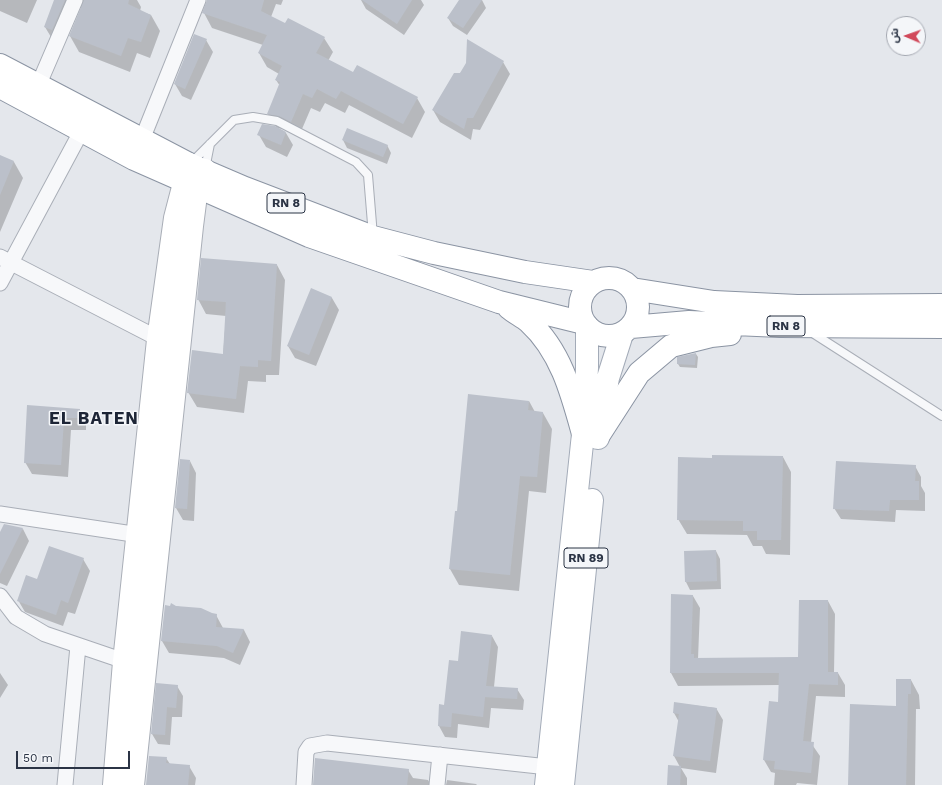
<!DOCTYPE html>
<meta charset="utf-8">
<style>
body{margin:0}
#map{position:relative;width:942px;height:785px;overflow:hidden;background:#e4e7ec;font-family:"Work Sans","Noto Sans Arabic",sans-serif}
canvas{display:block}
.north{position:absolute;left:886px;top:16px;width:40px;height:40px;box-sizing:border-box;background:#f4f6f9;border:1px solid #a4a8b1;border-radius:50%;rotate:272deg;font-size:11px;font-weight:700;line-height:16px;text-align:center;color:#2b3445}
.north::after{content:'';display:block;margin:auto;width:14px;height:18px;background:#d1495b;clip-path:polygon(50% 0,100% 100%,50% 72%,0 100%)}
.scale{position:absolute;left:16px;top:751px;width:114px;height:18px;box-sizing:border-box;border:2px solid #2b3445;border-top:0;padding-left:5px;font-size:12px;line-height:14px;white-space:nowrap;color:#2b3445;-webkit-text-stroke:3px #f4f6f9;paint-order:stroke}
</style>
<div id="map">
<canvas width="942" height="785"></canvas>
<div class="north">ش</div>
<div class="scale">50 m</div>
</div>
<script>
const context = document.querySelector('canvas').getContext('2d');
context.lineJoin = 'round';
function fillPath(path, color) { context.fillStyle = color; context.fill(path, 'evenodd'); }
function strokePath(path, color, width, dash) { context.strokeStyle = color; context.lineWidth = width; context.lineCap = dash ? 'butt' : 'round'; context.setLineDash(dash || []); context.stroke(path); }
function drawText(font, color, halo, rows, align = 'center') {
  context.font = font + ' "Work Sans",sans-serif'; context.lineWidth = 3; context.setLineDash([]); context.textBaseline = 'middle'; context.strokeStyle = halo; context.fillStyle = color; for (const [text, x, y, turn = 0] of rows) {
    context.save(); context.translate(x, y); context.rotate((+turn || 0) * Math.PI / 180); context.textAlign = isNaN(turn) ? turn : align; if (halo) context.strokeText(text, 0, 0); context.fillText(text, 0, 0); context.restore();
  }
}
fillPath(new Path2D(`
 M 0,0 L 37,0 L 27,23 L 0,11 Z
 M 55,0 L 137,0 L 141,7 L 140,11 L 151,15 L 160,31 L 150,58 L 137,53 L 130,72 L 79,52 L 70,36 L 82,8 L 79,8 L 54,42 L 45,27 Z
 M 208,0 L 283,0 L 281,5 L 276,4 L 271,17 L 286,25 L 324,38 L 333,52 L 328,61 L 353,74 L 417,98 L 425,112 L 412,138 L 349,105 L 345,113 L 325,103 L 320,112 L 311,108 L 299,136 L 288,130 L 278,128 L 286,133 L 293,145 L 287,157 L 266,147 L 259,135 L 276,127 L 268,114 L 280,86 L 276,80 L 279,74 L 267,67 L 259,53 L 263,45 L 212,28 L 204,13 Z
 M 361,0 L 421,0 L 424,5 L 404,35 L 366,9 Z
 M 460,0 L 482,0 L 486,8 L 467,35 L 453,26 L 448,18 Z
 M 206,40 L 213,52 L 191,100 L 182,96 L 175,84 Z
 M 468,41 L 503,62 L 510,74 L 480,130 L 473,129 L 471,140 L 440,122 L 433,110 L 467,64 Z
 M 343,140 L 387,145 L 391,153 L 387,164 L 347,148 Z
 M 0,156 L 14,162 L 23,178 L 0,232 Z
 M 277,265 L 285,280 L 279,375 L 266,375 L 266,382 L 248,381 L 244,413 L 197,407 L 188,392 L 223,355 L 226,316 L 206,314 L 198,299 Z
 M 311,290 L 332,298 L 339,310 L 316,366 L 295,358 L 288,346 Z
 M 696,354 L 698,357 L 697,368 L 680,367 L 678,364 Z
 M 529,401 L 535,412 L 543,413 L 552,429 L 546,493 L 529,491 L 519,591 L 459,585 L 450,569 L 456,512 L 458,512 Z
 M 28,406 L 80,410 L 86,422 L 86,430 L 71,430 L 68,477 L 32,474 L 25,462 Z
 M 783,457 L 791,472 L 790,555 L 766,554 L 762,546 L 753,546 L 747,535 L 687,534 L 678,519 L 713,459 Z
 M 190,461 L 196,473 L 194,521 L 183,520 L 176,508 Z
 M 915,466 L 921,477 L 921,486 L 925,493 L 925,511 L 896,510 L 895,522 L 841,519 L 834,508 Z
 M 23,529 L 29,541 L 7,586 L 0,583 L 0,534 Z
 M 716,551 L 720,559 L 721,589 L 690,590 L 686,582 Z
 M 83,559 L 90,571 L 75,614 L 68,612 L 63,626 L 25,612 L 18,600 L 37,580 Z
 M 672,595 L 693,596 L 700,608 L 698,659 L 799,658 L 828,601 L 835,614 L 834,673 L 838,673 L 845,685 L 845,697 L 816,696 L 811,743 L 820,756 L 817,785 L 797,783 L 796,785 L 774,785 L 775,773 L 771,772 L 764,760 L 779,703 L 779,685 L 678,686 L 671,673 Z
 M 176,606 L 216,615 L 223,628 L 244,630 L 250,642 L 240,665 L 224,658 L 169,653 L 162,641 Z
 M 492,636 L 498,647 L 494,687 L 517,689 L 524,700 L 523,710 L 491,708 L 489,728 L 458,724 L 457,738 L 445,737 L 439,726 L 440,706 L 445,706 L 458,662 Z
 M 0,673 L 8,685 L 0,698 Z
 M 911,680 L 919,695 L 920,709 L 916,709 L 915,785 L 849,785 L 897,707 Z
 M 177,686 L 183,696 L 182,717 L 172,717 L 170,745 L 158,744 L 152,734 Z
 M 675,703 L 716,708 L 723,720 L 716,773 L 681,768 L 687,778 L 687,785 L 668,785 L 680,767 L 674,756 L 679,722 L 674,713 Z
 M 166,758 L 170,764 L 189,766 L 196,778 L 195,785 L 147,785 Z
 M 408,770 L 413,778 L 428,780 L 431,785 L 314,785 Z
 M 447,780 L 476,784 L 477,785 L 446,785 Z`), '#0003');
fillPath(new Path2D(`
 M 54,0 L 65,0 L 52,30 L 44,27 Z
 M 84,0 L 129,0 L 128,4 L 151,15 L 141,42 L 128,38 L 121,56 L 69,36 Z
 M 207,0 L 264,0 L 261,11 L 285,23 L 288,18 L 325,37 L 316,53 L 353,72 L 357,65 L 418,97 L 403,124 L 341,91 L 336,99 L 317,89 L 312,98 L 303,94 L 291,122 L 279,116 L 267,114 L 280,82 L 275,80 L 282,66 L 258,53 L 267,35 L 202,13 Z
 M 362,0 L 412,0 L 397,24 Z
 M 459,0 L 482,0 L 463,28 L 447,18 Z
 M 194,34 L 207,39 L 185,89 L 174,84 Z
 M 467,39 L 504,61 L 473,118 L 467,118 L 464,129 L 432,110 L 454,73 L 460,73 L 466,63 Z
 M 262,124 L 275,126 L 286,132 L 281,145 L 257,135 Z
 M 347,128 L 388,145 L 383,157 L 342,140 Z
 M 0,155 L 14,161 L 0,195 Z
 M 201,258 L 277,264 L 271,361 L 258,360 L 258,367 L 240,366 L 236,399 L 187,393 L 192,350 L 223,354 L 226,302 L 197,300 Z
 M 311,288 L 332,297 L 309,355 L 287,346 Z
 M 696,353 L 695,365 L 677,364 L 677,357 Z
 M 468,394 L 529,401 L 528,410 L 543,412 L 537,477 L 520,476 L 510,575 L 449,569 L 455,511 L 457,511 Z
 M 27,405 L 80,409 L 80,418 L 64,418 L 61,465 L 24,463 Z
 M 712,455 L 783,456 L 781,540 L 757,540 L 757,531 L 743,531 L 743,521 L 677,520 L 678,457 L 712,458 Z
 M 180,459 L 190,460 L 187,509 L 175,508 Z
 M 836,461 L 916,465 L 915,481 L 919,481 L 919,500 L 890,500 L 889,511 L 833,509 Z
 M 4,524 L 23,528 L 0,574 L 0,532 Z
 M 49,546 L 84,558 L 68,603 L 61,600 L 56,615 L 17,601 L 26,575 L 37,579 Z
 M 716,550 L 717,581 L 685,582 L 684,551 Z
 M 671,594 L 693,595 L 691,654 L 694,654 L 694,658 L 798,657 L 799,600 L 828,600 L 828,672 L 838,672 L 838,685 L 809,684 L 803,741 L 814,742 L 811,773 L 774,769 L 775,761 L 763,760 L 769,701 L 778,702 L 779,673 L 670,673 Z
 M 171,603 L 176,606 L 201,608 L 212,613 L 217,614 L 216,627 L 244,629 L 233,653 L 217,646 L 161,641 L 165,605 L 170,606 Z
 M 461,631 L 492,635 L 486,686 L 518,688 L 517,699 L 485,697 L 483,717 L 452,713 L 451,727 L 438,726 L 439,704 L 444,705 L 449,660 L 458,661 Z
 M 896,679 L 911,679 L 911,694 L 908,694 L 906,785 L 848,785 L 850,704 L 896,706 Z
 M 156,683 L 178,685 L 176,708 L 167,707 L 165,735 L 151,734 Z
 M 674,702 L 717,708 L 710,761 L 673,756 L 679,714 L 673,713 Z
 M 149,756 L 167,757 L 166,763 L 190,765 L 188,785 L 146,785 Z
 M 315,758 L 409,769 L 407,785 L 313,785 Z
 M 668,765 L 681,766 L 680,785 L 667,785 Z`), '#bbc0ca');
const lane = new Path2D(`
 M 191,163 L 234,120 L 253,117 L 277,121 L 356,162 L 368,175 L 373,236
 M 205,169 L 210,144
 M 811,332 L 942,416`);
const street = new Path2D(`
 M 38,86 L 75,0
 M 139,147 L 198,0
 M 0,257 L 165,342
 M 0,283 L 82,130
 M 0,514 L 146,536
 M 0,596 L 16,617 L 45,634 L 133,664
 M 65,785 L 78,646
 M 304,785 L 306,752 L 310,746 L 327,743 L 548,767
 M 437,785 L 440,755`);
const secondary = new Path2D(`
 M 114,785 L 124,662 L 158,340 L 175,218 L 189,164
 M 133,785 L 192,226 L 197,187 L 205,170`);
const primary = new Path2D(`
 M 598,438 L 608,378 L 622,334
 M 546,785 L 583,434 L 587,368 L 587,326
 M 563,785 L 592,500`);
const highway = new Path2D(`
 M 0,65 L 189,164 L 245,188 L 373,237 L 434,253 L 525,272 L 593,282
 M 0,87 L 134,159 L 309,236 L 499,302 L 584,323
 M580 307a29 29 0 1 1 58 0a29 29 0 1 1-58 0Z
 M 632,289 L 714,302 L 797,306 L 942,305
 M 509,308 C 515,313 523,317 529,322 C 561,351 572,394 583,434
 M 631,327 L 689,322 L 780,326 L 942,327
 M 599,435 L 639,373 L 671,346 L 711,336 L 730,334`);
strokePath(lane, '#a9aeb7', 10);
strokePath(street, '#a9aeb7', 17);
strokePath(secondary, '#a9aeb7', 24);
strokePath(primary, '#a3abb8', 24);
strokePath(highway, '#8b94a3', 24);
strokePath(lane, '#f7f8fa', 8);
strokePath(street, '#f7f8fa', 15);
strokePath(secondary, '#fff', 22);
strokePath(primary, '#fff', 22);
strokePath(highway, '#fff', 22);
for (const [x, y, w] of [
 [286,203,38],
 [786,326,38],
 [586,558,44]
]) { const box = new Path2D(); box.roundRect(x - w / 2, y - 10, w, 20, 3); context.fillStyle = '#f4f6f9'; context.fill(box); strokePath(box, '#2b3445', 1); }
drawText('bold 12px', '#2b3445', null, [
 ["RN 8",286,203],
 ["RN 8",786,326],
 ["RN 89",586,558]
]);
context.letterSpacing = '1px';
drawText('bold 17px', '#1d2536', '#f4f6f9', [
 ["EL BATEN",94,419]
]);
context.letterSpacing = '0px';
</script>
